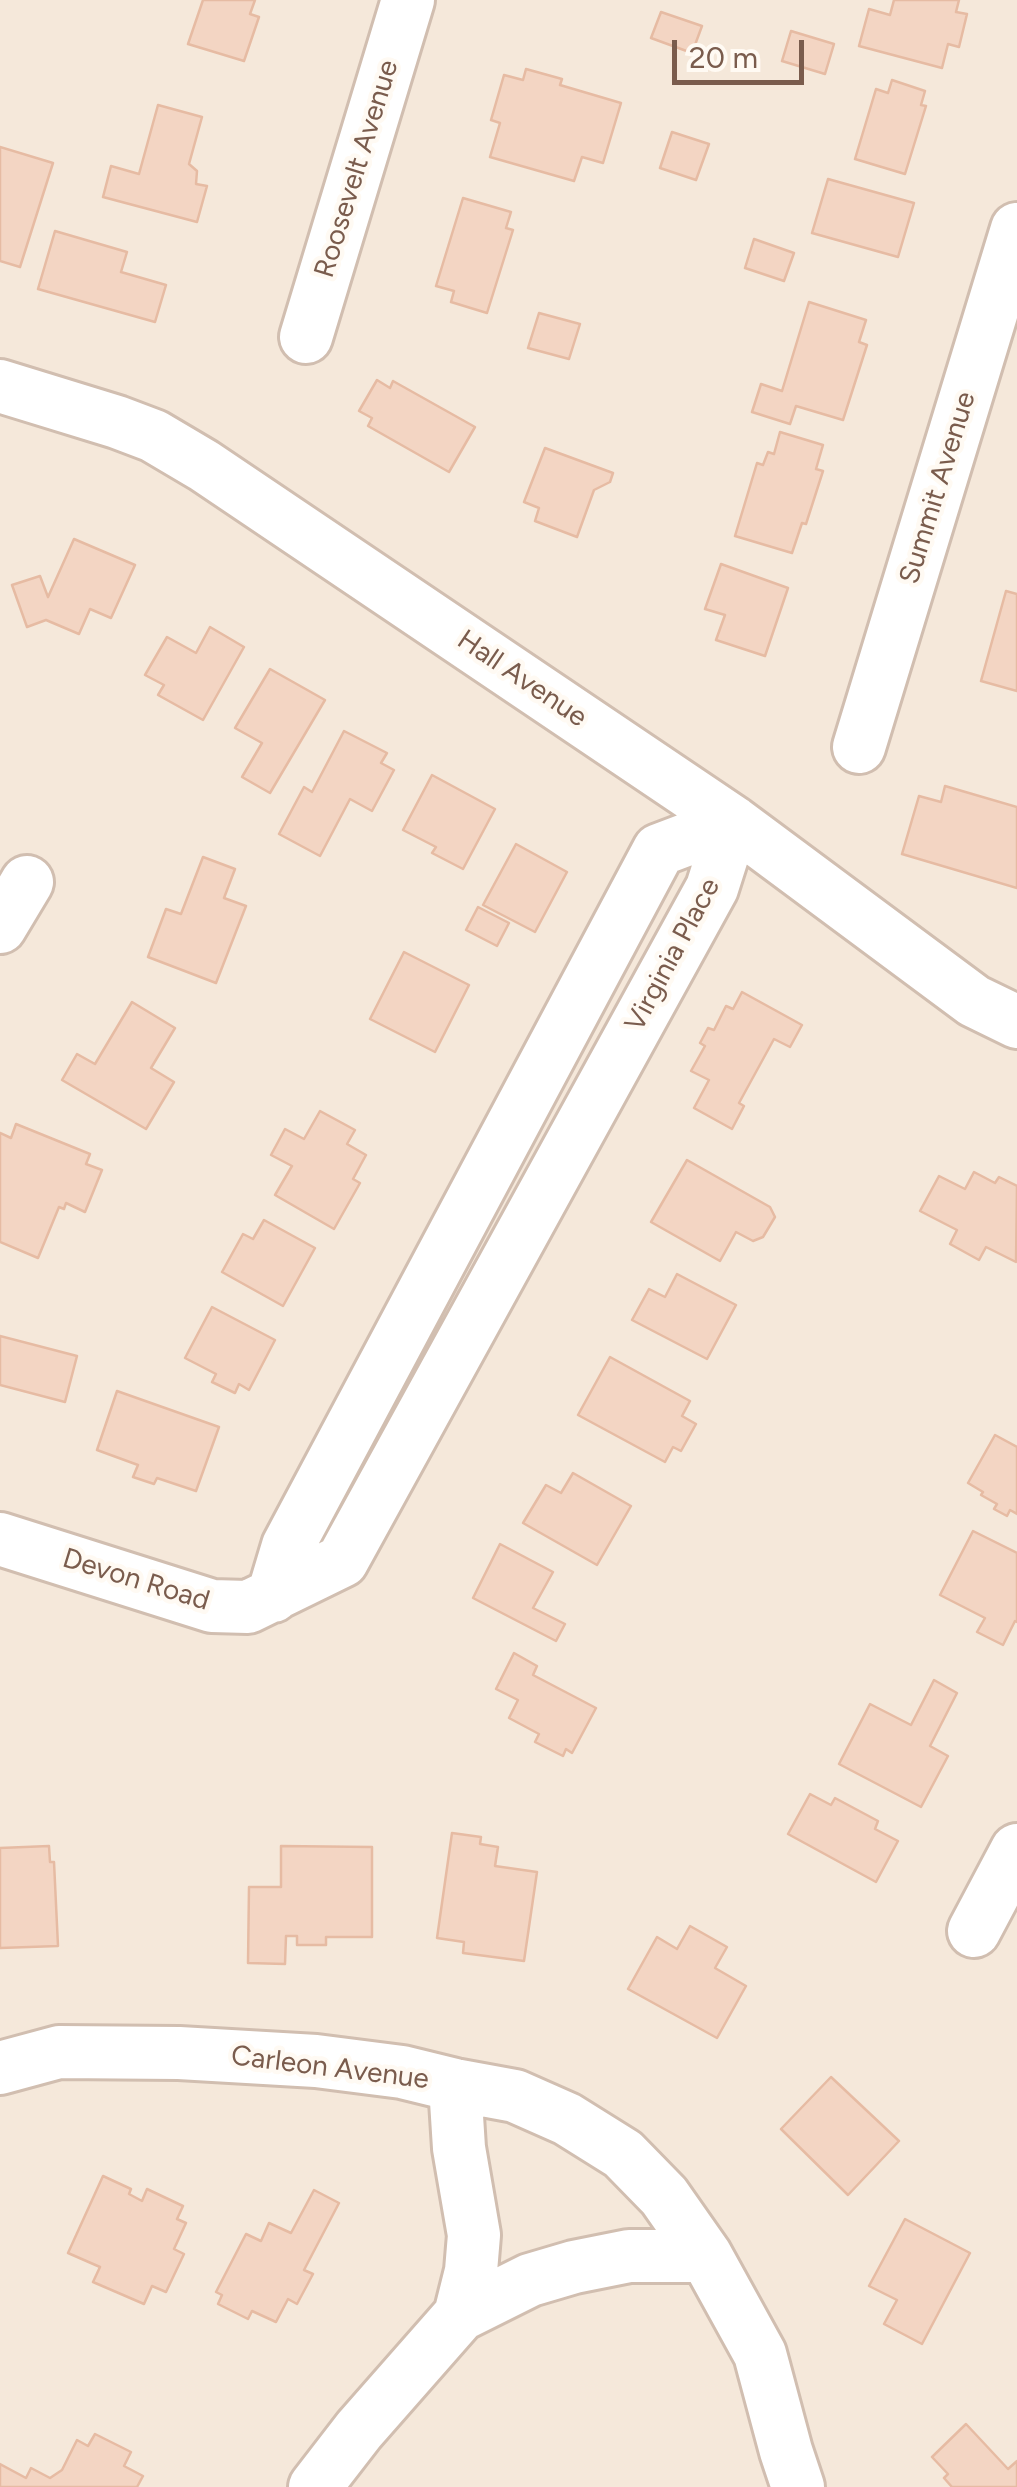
<!DOCTYPE html>
<style>
body{margin:0}
#map{position:relative;width:1017px;height:2487px;overflow:hidden;background:#fdf6ec;font-family:Figtree,sans-serif}
canvas{display:block}
.scale{position:absolute;left:672px;top:40px;width:132px;height:45px;box-sizing:border-box;border:5px solid #7a5c4d;border-top:0;padding-left:12px;font-size:30px;line-height:35px;white-space:nowrap;color:#7a5c4d;-webkit-text-stroke:8px #fffaf3;paint-order:stroke}
</style>
<div id="map">
<canvas width="1017" height="2487"></canvas>
<div class="scale">20 m</div>
</div>
<script>
const context = document.querySelector('canvas').getContext('2d');
context.lineJoin = 'round';
function fillPath(path, color) { context.fillStyle = color; context.fill(path, 'evenodd'); }
function strokePath(path, color, width, dash) { context.strokeStyle = color; context.lineWidth = width; context.lineCap = dash ? 'butt' : 'round'; context.setLineDash(dash || []); context.stroke(path); }
function drawText(font, color, halo, rows, align = 'center') {
  context.font = font + ' Figtree,sans-serif'; context.lineWidth = 9; context.setLineDash([]); context.textBaseline = 'middle'; context.strokeStyle = halo; context.fillStyle = color; for (const [text, x, y, turn = 0] of rows) {
    context.save(); context.translate(x, y); context.rotate((+turn || 0) * Math.PI / 180); context.textAlign = isNaN(turn) ? turn : align; if (halo) context.strokeText(text, 0, 0); context.fillText(text, 0, 0); context.restore();
  }
}
fillPath(new Path2D(`
 M 0,0 L 1017,0 L 1017,2487 L 0,2487 Z`), '#f5e8da');
const building = new Path2D(`
 M 203,0 L 255,0 L 250,14 L 259,17 L 244,61 L 188,44 Z
 M 894,0 L 959,0 L 956,12 L 967,14 L 959,47 L 948,44 L 942,68 L 859,46 L 869,9 L 890,15 Z
 M 661,12 L 702,26 L 692,53 L 651,38 Z
 M 791,31 L 834,44 L 825,74 L 782,61 Z
 M 526,69 L 562,79 L 560,85 L 621,103 L 603,163 L 582,157 L 574,181 L 490,157 L 500,123 L 491,120 L 504,75 L 523,80 Z
 M 892,80 L 925,91 L 921,105 L 926,106 L 905,174 L 855,159 L 876,89 L 888,93 Z
 M 158,105 L 202,117 L 189,164 L 197,171 L 196,184 L 207,186 L 197,222 L 103,197 L 111,166 L 139,174 Z
 M 672,132 L 709,144 L 696,180 L 660,168 Z
 M 0,147 L 53,163 L 20,267 L 0,261 Z
 M 828,179 L 914,203 L 898,257 L 812,233 Z
 M 463,198 L 511,212 L 506,228 L 513,230 L 487,313 L 451,302 L 454,291 L 436,286 Z
 M 55,231 L 127,252 L 121,272 L 166,285 L 155,322 L 38,289 Z
 M 754,239 L 794,253 L 784,281 L 745,268 Z
 M 809,302 L 866,320 L 859,342 L 867,345 L 843,420 L 796,406 L 790,424 L 752,412 L 761,384 L 782,391 Z
 M 539,313 L 580,324 L 569,359 L 528,348 Z
 M 377,380 L 390,388 L 393,381 L 475,427 L 449,472 L 368,426 L 372,418 L 359,411 Z
 M 780,432 L 823,445 L 816,469 L 823,471 L 806,524 L 802,523 L 792,553 L 735,536 L 757,463 L 763,465 L 768,452 L 774,454 Z
 M 545,448 L 613,473 L 610,482 L 594,490 L 577,537 L 535,521 L 539,508 L 524,502 Z
 M 74,539 L 135,565 L 111,618 L 90,609 L 79,634 L 46,620 L 27,627 L 12,585 L 40,576 L 48,597 Z
 M 721,564 L 788,588 L 765,656 L 716,640 L 725,615 L 705,609 Z
 M 1006,591 L 1017,594 L 1017,691 L 981,681 Z
 M 210,627 L 244,647 L 203,720 L 158,695 L 164,685 L 145,675 L 167,637 L 196,653 Z
 M 270,669 L 325,700 L 270,793 L 242,777 L 262,743 L 235,728 Z
 M 344,731 L 387,753 L 381,763 L 394,770 L 372,811 L 350,799 L 320,856 L 279,834 L 304,787 L 312,792 Z
 M 432,775 L 495,809 L 463,869 L 432,853 L 436,847 L 403,830 Z
 M 945,786 L 1017,807 L 1017,888 L 902,854 L 919,796 L 941,802 Z
 M 516,844 L 567,872 L 535,932 L 483,905 Z
 M 203,857 L 235,869 L 224,898 L 246,906 L 216,983 L 148,957 L 166,909 L 181,914 Z
 M 478,907 L 509,923 L 497,946 L 466,930 Z
 M 404,952 L 469,985 L 435,1052 L 370,1019 Z
 M 742,992 L 802,1025 L 790,1047 L 774,1039 L 739,1103 L 744,1106 L 732,1129 L 694,1108 L 709,1080 L 691,1071 L 705,1046 L 700,1043 L 708,1028 L 714,1030 L 726,1006 L 733,1009 Z
 M 132,1002 L 175,1028 L 151,1068 L 174,1082 L 146,1129 L 62,1080 L 77,1054 L 95,1064 Z
 M 320,1111 L 355,1130 L 347,1144 L 366,1155 L 353,1179 L 360,1183 L 334,1229 L 275,1195 L 292,1166 L 271,1155 L 285,1129 L 304,1139 Z
 M 16,1124 L 90,1154 L 86,1164 L 102,1170 L 85,1212 L 66,1203 L 64,1209 L 59,1207 L 38,1258 L 0,1242 L 0,1133 L 11,1138 Z
 M 687,1160 L 770,1207 L 775,1217 L 763,1237 L 753,1241 L 736,1232 L 720,1261 L 651,1222 Z
 M 974,1172 L 995,1183 L 999,1177 L 1017,1186 L 1016,1262 L 986,1247 L 979,1260 L 950,1244 L 957,1230 L 920,1211 L 939,1176 L 965,1189 Z
 M 264,1220 L 315,1248 L 283,1306 L 222,1272 L 243,1234 L 253,1239 Z
 M 677,1274 L 736,1305 L 707,1359 L 632,1320 L 649,1289 L 665,1297 Z
 M 212,1307 L 275,1340 L 249,1390 L 239,1384 L 235,1393 L 212,1382 L 216,1374 L 185,1358 Z
 M 0,1336 L 77,1356 L 65,1402 L 0,1385 Z
 M 610,1357 L 690,1401 L 682,1416 L 696,1424 L 681,1451 L 673,1447 L 665,1462 L 578,1415 Z
 M 117,1391 L 219,1427 L 196,1491 L 157,1478 L 154,1484 L 133,1477 L 138,1465 L 97,1450 Z
 M 995,1435 L 1017,1447 L 1017,1514 L 1010,1510 L 1007,1516 L 994,1509 L 997,1504 L 981,1495 L 983,1492 L 968,1483 Z
 M 573,1473 L 631,1506 L 597,1565 L 523,1523 L 546,1485 L 561,1493 Z
 M 973,1531 L 1017,1553 L 1017,1622 L 1015,1621 L 1003,1645 L 977,1632 L 985,1618 L 940,1595 Z
 M 500,1544 L 553,1572 L 533,1608 L 565,1624 L 556,1641 L 473,1598 Z
 M 514,1653 L 537,1666 L 533,1675 L 596,1708 L 572,1753 L 566,1749 L 563,1756 L 535,1742 L 539,1734 L 509,1718 L 518,1700 L 496,1689 Z
 M 934,1680 L 957,1693 L 930,1746 L 948,1756 L 921,1807 L 839,1764 L 870,1704 L 911,1725 Z
 M 810,1794 L 831,1805 L 835,1798 L 878,1821 L 875,1829 L 898,1841 L 876,1882 L 788,1834 Z
 M 452,1833 L 481,1837 L 480,1844 L 498,1847 L 495,1866 L 537,1872 L 524,1961 L 463,1953 L 464,1942 L 437,1938 Z
 M 49,1846 L 50,1862 L 54,1862 L 58,1946 L 0,1948 L 0,1848 Z
 M 281,1846 L 372,1847 L 372,1937 L 326,1937 L 326,1945 L 297,1945 L 297,1936 L 286,1936 L 285,1964 L 248,1963 L 249,1887 L 281,1887 Z
 M 690,1926 L 727,1947 L 715,1968 L 746,1986 L 717,2038 L 628,1989 L 657,1937 L 677,1949 Z
 M 831,2077 L 899,2141 L 848,2195 L 781,2129 Z
 M 103,2176 L 131,2189 L 129,2194 L 142,2201 L 147,2189 L 183,2206 L 177,2219 L 186,2223 L 174,2249 L 184,2254 L 166,2292 L 152,2286 L 144,2304 L 93,2282 L 100,2267 L 68,2253 Z
 M 314,2190 L 339,2203 L 304,2270 L 313,2274 L 297,2304 L 288,2299 L 276,2322 L 252,2311 L 248,2319 L 218,2304 L 222,2295 L 216,2292 L 246,2234 L 261,2241 L 269,2223 L 291,2233 Z
 M 905,2219 L 970,2253 L 922,2344 L 884,2324 L 897,2300 L 869,2286 Z
 M 966,2424 L 1008,2469 L 1017,2461 L 1017,2487 L 952,2487 L 944,2478 L 948,2474 L 932,2457 Z
 M 95,2434 L 131,2452 L 124,2466 L 143,2476 L 137,2487 L 0,2487 L 0,2464 L 26,2478 L 31,2468 L 50,2478 L 62,2470 L 77,2440 L 88,2446 Z`);
fillPath(building, '#f3d5c3');
strokePath(building, '#e6bba3', 2.5);
const street = new Path2D(`
 M 306,337 L 408,0
 M 0,386 L 117,422 L 154,436 L 203,465 L 733,822 L 974,1001 L 1017,1022
 M 859,747 L 1017,229
 M 0,927 L 27,882
 M 0,1539 L 212,1606 L 248,1607 L 342,1561 L 712,888 L 733,822
 M 273,1596 L 288,1546 L 659,850 L 733,822
 M 974,1931 L 1017,1850
 M 0,2068 L 59,2052 L 179,2053 L 316,2061 L 402,2072 L 455,2085 L 515,2096 L 567,2119 L 623,2154 L 664,2196 L 706,2256 L 760,2354 L 786,2451 L 798,2487
 M 455,2085 L 459,2148 L 474,2235 L 471,2271 L 460,2315
 M 315,2487 L 359,2430 L 460,2315 L 530,2280 L 574,2267 L 629,2256 L 706,2256`);
strokePath(street, '#d1beb0', 58);
strokePath(street, '#fff', 52);
drawText('28px', '#7a5c4d', '#fffaf3', [
 ["Roosevelt Avenue",357,169,-73],
 ["Summit Avenue",938,488,-73],
 ["Hall Avenue",522,679,34],
 ["Virginia Place",673,955,-62],
 ["Devon Road",136,1580,17],
 ["Carleon Avenue",330,2068,7]
]);
</script>
